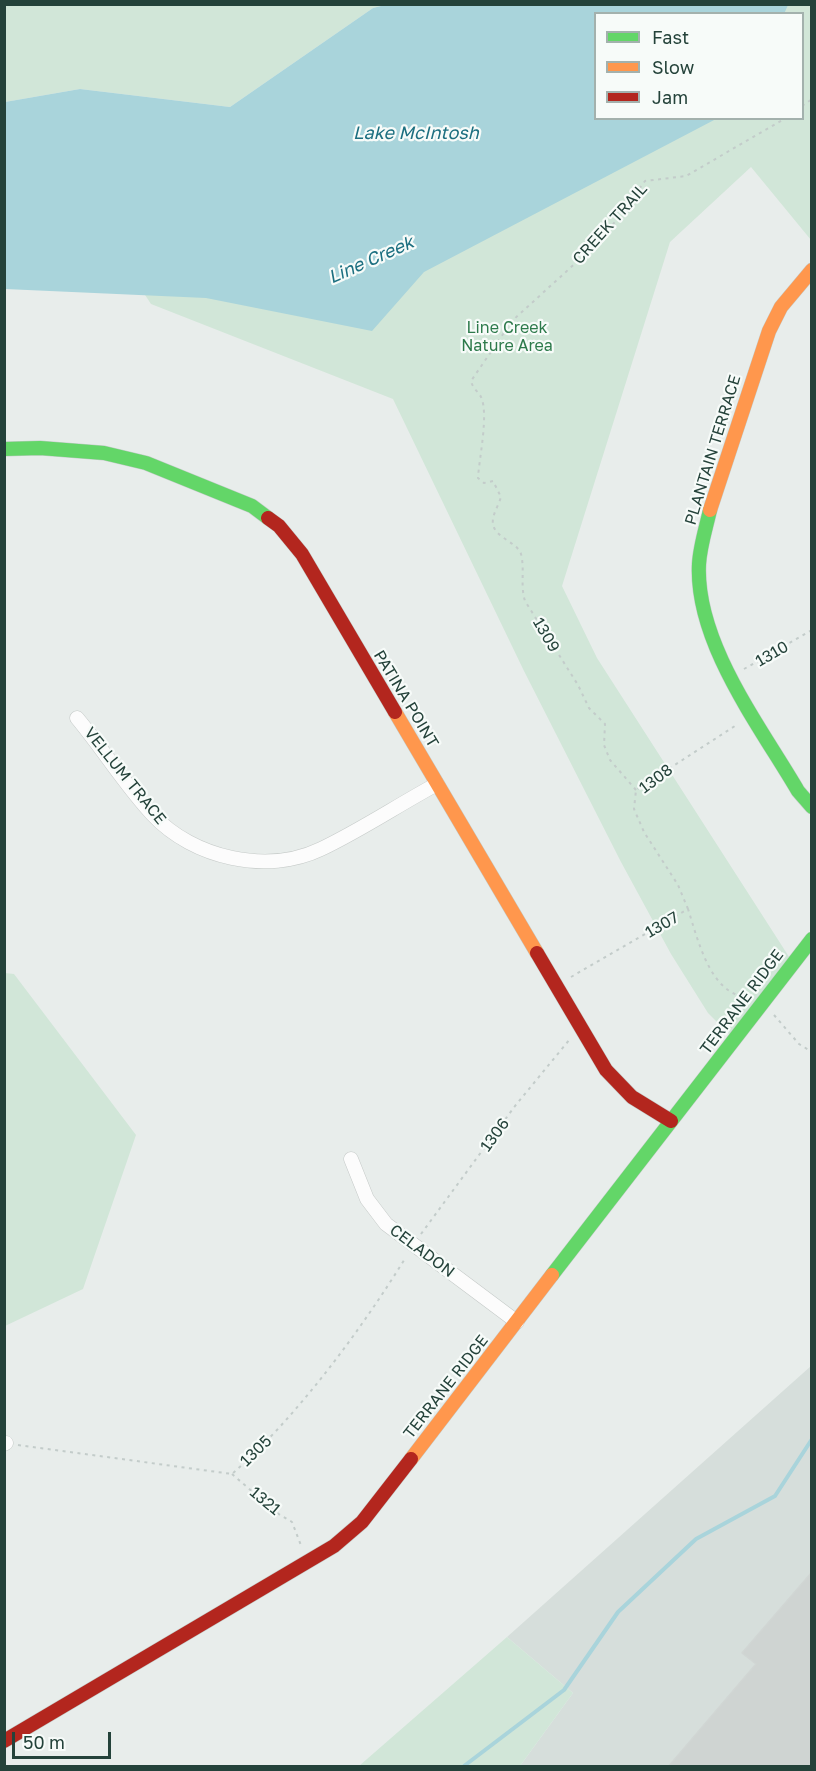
<!DOCTYPE html>
<style>
body{margin:0}
#map{position:relative;width:816px;height:1771px;overflow:hidden;background:#e8edeb;font-family:"Golos Text",sans-serif}
canvas{display:block}
.frame{position:absolute;inset:0;border:6px solid #24423a;pointer-events:none}
.legend{position:absolute;left:594px;top:12px;width:210px;height:108px;box-sizing:border-box;background:#f7fbf9;border:2px solid #a3b1ad;margin:0;padding:8px 10px;list-style:none;font-size:18px;color:#24423a}
.legend li{display:flex;align-items:center;gap:12px;height:30px}
.legend b{width:30px;border:2px solid #a3b1ad}
.scale{position:absolute;left:12px;top:1732px;width:99px;height:27px;box-sizing:border-box;border:3px solid #24423a;border-top:0;padding-left:8px;font-size:18px;line-height:21px;white-space:nowrap;color:#24423a;-webkit-text-stroke:4px #f7fbf9;paint-order:stroke}
</style>
<div id="map">
<canvas width="816" height="1771"></canvas>
<div class="frame"></div>
<ul class="legend">
<li><b style="height:8px;background:#63d668"></b>Fast</li>
<li><b style="height:8px;background:#ff974d"></b>Slow</li>
<li><b style="height:8px;background:#b3261e"></b>Jam</li>
</ul>
<div class="scale">50 m</div>
</div>
<script>
const context = document.querySelector('canvas').getContext('2d');
context.lineJoin = 'round';
function fillPath(path, color) { context.fillStyle = color; context.fill(path, 'evenodd'); }
function strokePath(path, color, width, dash) { context.strokeStyle = color; context.lineWidth = width; context.lineCap = dash ? 'butt' : 'round'; context.setLineDash(dash || []); context.stroke(path); }
function drawText(font, color, halo, rows, align = 'center') {
  context.font = font + ' "Golos Text",sans-serif'; context.lineWidth = 4.5; context.setLineDash([]); context.textBaseline = 'middle'; context.strokeStyle = halo; context.fillStyle = color; for (const [text, x, y, turn = 0] of rows) {
    context.save(); context.translate(x, y); context.rotate((+turn || 0) * Math.PI / 180); context.textAlign = isNaN(turn) ? turn : align; if (halo) context.strokeText(text, 0, 0); context.fillText(text, 0, 0); context.restore();
  }
}
fillPath(new Path2D(`
 M 811,1366 L 811,1766 L 520,1766 L 573,1693 L 507,1637 Z`), '#d6dedb');
fillPath(new Path2D(`
 M 5,5 L 385,5 L 373,8 L 230,107 L 80,89 L 5,102 Z
 M 739,5 L 811,5 L 811,240 L 751,167 L 670,242 L 562,586 L 597,658 L 793,963 L 734,1039 L 708,1013 L 671,954 L 621,862 L 524,671 L 393,399 L 151,304 L 39,135 L 627,119 L 802,118 L 802,14 L 737,13 Z
 M 5,973 L 14,974 L 136,1135 L 83,1289 L 5,1326 Z
 M 507,1637 L 573,1693 L 520,1766 L 359,1766 Z`), '#d1e6d8');
fillPath(new Path2D(`
 M 385,5 L 788,5 L 784,14 L 596,14 L 596,118 L 716,119 L 424,272 L 372,331 L 206,298 L 5,289 L 5,102 L 80,89 L 230,107 L 373,8 Z`), '#a9d4db');
strokePath(new Path2D(`
 M 464,1766 L 564,1690 L 618,1612 L 696,1539 L 775,1496 L 812,1439`), '#a9d4db', 4);
const building = new Path2D(`
 M 812,1572 L 812,1767 L 668,1767 L 756,1664 L 742,1653 Z`);
fillPath(building, '#cfd4d2');
strokePath(building, '#d1d6d4', 1.5);
const street = new Path2D(`
 M 77,718 C 103,749 125,785 153,815 C 193,858 267,875 321,849 C 361,830 398,805 437,784
 M 351,1159 L 367,1199 L 386,1224 L 517,1322
 M 4,1444 L 6,1443`);
const fast = new Path2D(`
 M 4,449 L 40,448 L 104,453 L 146,463 L 252,506 L 268,518
 M 710,510 C 706,528 700,546 699,564 C 695,642 760,726 798,791 L 812,807
 M 552,1275 L 812,939`);
const slow = new Path2D(`
 M 710,510 L 769,331 L 781,307 L 812,270
 M 395,712 L 537,953
 M 411,1459 L 552,1275`);
const jam = new Path2D(`
 M 268,518 L 279,526 L 302,554 L 395,712
 M 537,953 L 606,1070 L 632,1097 L 671,1121
 M 4,1741 L 334,1546 L 362,1522 L 411,1459`);
strokePath(street, '#c5cac8', 15);
strokePath(fast, '#c3cbc8', 15);
strokePath(slow, '#c3cbc8', 15);
strokePath(jam, '#c3cbc8', 15);
strokePath(new Path2D(`
 M 802,106 L 812,99
 M 744,669 L 812,630
 M 636,790 L 610,760 L 604,745 L 605,724 L 589,708 L 578,685 L 525,601 C 520,585 525,570 521,554 C 517,541 490,537 493,519 C 494,512 499,504 501,497 L 493,481 L 484,483 L 478,478 C 479,459 489,414 481,397 C 478,391 473,389 471,381 L 512,321 L 603,238 L 645,181 L 686,176 L 786,118
 M 688,909 L 678,885 L 644,832 L 634,809 L 636,790 L 738,724
 M 571,977 L 688,909 C 698,940 710,994 747,997
 M 774,1015 L 799,1044 L 812,1052
 M 421,1234 L 515,1106 L 570,1039
 M 18,1445 L 232,1474 C 297,1417 361,1330 406,1257
 M 232,1474 L 277,1513 L 292,1522 L 302,1548`), '#c3ccca', 2, [3, 4.5]);
strokePath(street, '#fcfcfc', 14);
strokePath(fast, '#63d668', 14);
strokePath(slow, '#ff974d', 14);
strokePath(jam, '#b3261e', 14);
drawText('16px', '#24423a', '#f7fbf9', [
 ["CREEK TRAIL",610,224,-48],
 ["PLANTAIN TERRACE",713,450,-73],
 ["1309",546,635,60],
 ["1310",772,654,-30],
 ["PATINA POINT",406,699,59],
 ["VELLUM TRACE",125,776,51],
 ["1308",656,779,-37],
 ["1307",662,925,-30],
 ["TERRANE RIDGE",742,1002,-53],
 ["1306",495,1135,-54],
 ["CELADON",422,1251,37],
 ["TERRANE RIDGE",446,1387,-52],
 ["1305",256,1451,-44],
 ["1321",265,1501,40]
]);
drawText('16px', '#2d7a4b', '#f7fbf9', [
 ["Line Creek",507,328],
 ["Nature Area",507,346]
]);
drawText('italic 18px', '#1c6f80', '#f7fbf9', [
 ["Lake McIntosh",416,133],
 ["Line Creek",371,260,-24]
]);
</script>
